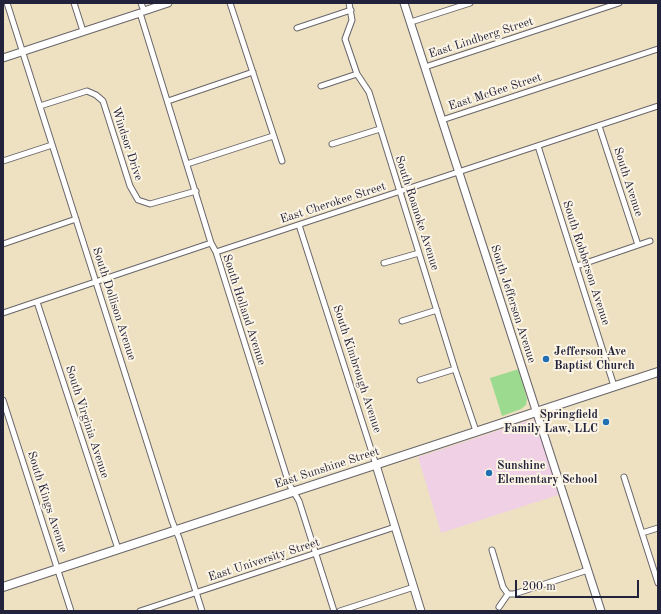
<!DOCTYPE html>
<style>
body{margin:0}
#map{position:relative;width:661px;height:614px;overflow:hidden;background:#ede1c1;font-family:"Old Standard TT",serif}
canvas{display:block}
.frame{position:absolute;inset:0;border:4px solid #22223b;pointer-events:none}
.scale{position:absolute;left:515px;top:580px;width:124px;height:18px;box-sizing:border-box;border:2px solid #22223b;border-top:0;padding-left:5px;font-size:12px;line-height:14px;white-space:nowrap;color:#22223b;-webkit-text-stroke:3px #fcf5e5;paint-order:stroke}
</style>
<div id="map">
<canvas width="661" height="614"></canvas>
<div class="frame"></div>
<div class="scale">200 m</div>
</div>
<script>
const context = document.querySelector('canvas').getContext('2d');
context.lineJoin = 'round';
function fillPath(path, color) { context.fillStyle = color; context.fill(path, 'evenodd'); }
function strokePath(path, color, width, dash) { context.strokeStyle = color; context.lineWidth = width; context.lineCap = dash ? 'butt' : 'round'; context.setLineDash(dash || []); context.stroke(path); }
function drawText(font, color, halo, rows, align = 'center') {
  context.font = font + ' "Old Standard TT",serif'; context.lineWidth = 4; context.setLineDash([]); context.textBaseline = 'middle'; context.strokeStyle = halo; context.fillStyle = color; for (const [text, x, y, turn = 0] of rows) {
    context.save(); context.translate(x, y); context.rotate((+turn || 0) * Math.PI / 180); context.textAlign = isNaN(turn) ? turn : align; if (halo) context.strokeText(text, 0, 0); context.fillText(text, 0, 0); context.restore();
  }
}
fillPath(new Path2D(`
 M 534,420 L 537,422 L 561,494 L 441,533 L 418,457 L 527,421 Z`), '#f0d0e4');
fillPath(new Path2D(`
 M 519,369 L 527,399 L 526,405 L 521,409 L 502,416 L 490,378 Z`), '#9cda90');
const street = new Path2D(`
 M 7,3 L 172,521 L 179,538 L 202,611
 M 74,3 L 83,31
 M 141,3 L 144,11 L 140,13 L 211,243 L 216,252 L 289,484 L 299,501 L 334,611
 M 230,3 L 282,161
 M 349,3 L 352,20 L 345,39 L 357,74 L 369,92 L 455,369 L 476,431
 M 411,22 L 470,3
 M 297,28 L 351,10
 M 425,67 L 619,3
 M 321,86 L 357,74
 M 168,101 L 253,72
 M 40,106 L 87,91 L 96,95 L 103,101 L 130,186 L 138,200 L 150,204 L 196,191
 M 442,120 L 658,49
 M 599,126 L 638,245
 M 332,144 L 380,129
 M 538,146 L 614,386
 M 3,161 L 52,145
 M 187,164 L 273,136
 M 299,225 L 376,465
 M 3,244 L 76,219
 M 216,252 L 658,106
 M 384,263 L 419,253
 M 577,266 L 650,241
 M 37,302 L 118,549
 M 3,313 L 211,243
 M 402,321 L 437,310
 M 420,380 L 455,369
 M 3,400 L 71,611
 M 624,477 L 658,583
 M 642,533 L 658,528
 M 492,550 L 503,587 L 508,594
 M 508,594 L 514,594 L 588,570
 M 499,607 L 508,594
 M 140,611 L 395,527
 M 340,611 L 414,587`);
const secondary = new Path2D(`
 M 404,3 L 601,611
 M 144,11 L 168,3
 M 3,58 L 140,13
 M 376,465 L 421,611`);
const primary = new Path2D(`
 M 3,587 L 658,372`);
strokePath(street, '#69656a', 7);
strokePath(secondary, '#69656a', 9);
strokePath(primary, '#69656a', 10);
strokePath(street, '#fff', 5);
strokePath(secondary, '#fff', 7);
strokePath(primary, '#fff', 8);
for (const [x, y, r, color] of [
 [546,359,4,"#1f6fb2"],
 [606,422,4,"#1f6fb2"],
 [489,473,4,"#1f6fb2"]
]) { const dot = new Path2D(); dot.arc(x, y, r, 0, 2 * Math.PI); context.fillStyle = color; context.fill(dot); strokePath(dot, '#fcf5e5', 1.5); }
drawText('12px', '#22223b', '#fcf5e5', [
 ["East Lindberg Street",481,38,-18],
 ["East McGee Street",495,92,-18],
 ["Windsor Drive",127,144,72],
 ["South Avenue",628,182,72],
 ["East Cherokee Street",333,203,-18],
 ["South Roanoke Avenue",417,213,72],
 ["South Robberson Avenue",586,263,72],
 ["South Dollison Avenue",114,304,72],
 ["South Jefferson Avenue",513,304,72],
 ["South Holland Avenue",244,310,72],
 ["South Kimbrough Avenue",357,369,72],
 ["South Virginia Avenue",87,422,72],
 ["East Sunshine Street",327,468,-18],
 ["South Kings Avenue",47,502,72],
 ["East University Street",264,560,-18]
]);
drawText('bold 12px', '#22223b', '#fcf5e5', [
 ["Jefferson Ave",554,352],
 ["Baptist Church",554,366],
 ["Springfield",598,415,"right"],
 ["Family Law, LLC",598,429,"right"],
 ["Sunshine",497,466],
 ["Elementary School",497,480]
], 'left');
</script>
